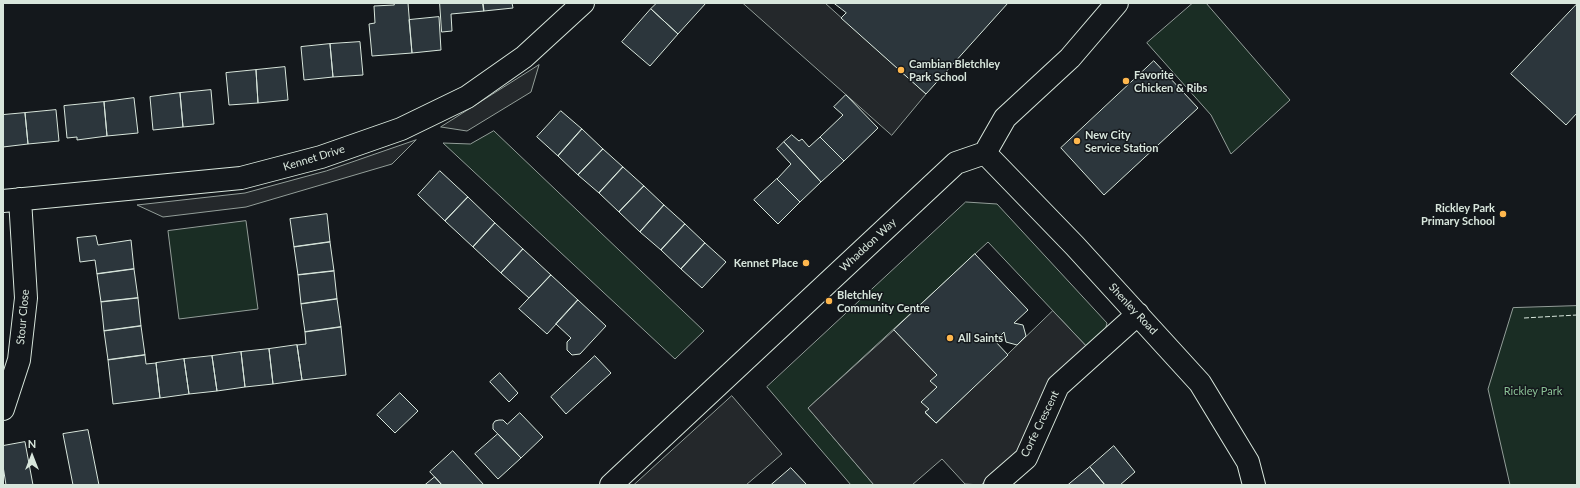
<!DOCTYPE html>
<style>
body{margin:0}
#map{position:relative;width:1580px;height:488px;overflow:hidden;background:#14181c;font-family:Lato,sans-serif}
canvas{display:block}
.frame{position:absolute;inset:0;border:4px solid #d8e6dc;pointer-events:none}
.north{position:absolute;left:12px;top:436px;width:40px;height:40px;-webkit-text-stroke:3px #14181c;paint-order:stroke;rotate:0deg;font-size:11px;font-weight:700;line-height:16px;text-align:center;color:#d8e6dc}
.north::after{content:'';display:block;margin:auto;width:14px;height:18px;background:#d8e6dc;clip-path:polygon(50% 0,100% 100%,50% 72%,0 100%)}
</style>
<div id="map">
<canvas width="1580" height="488"></canvas>
<div class="frame"></div>
<div class="north">N</div>
</div>
<script>
const context = document.querySelector('canvas').getContext('2d');
context.lineJoin = 'round';
function fillPath(path, color) { context.fillStyle = color; context.fill(path, 'evenodd'); }
function strokePath(path, color, width, dash) { context.strokeStyle = color; context.lineWidth = width; context.lineCap = dash ? 'butt' : 'round'; context.setLineDash(dash || []); context.stroke(path); }
function drawText(font, color, halo, rows, align = 'center') {
  context.font = font + ' Lato,sans-serif'; context.lineWidth = 3; context.setLineDash([]); context.textBaseline = 'middle'; context.strokeStyle = halo; context.fillStyle = color; for (const [text, x, y, turn = 0] of rows) {
    context.save(); context.translate(x, y); context.rotate((+turn || 0) * Math.PI / 180); context.textAlign = isNaN(turn) ? turn : align; if (halo) context.strokeText(text, 0, 0); context.fillText(text, 0, 0); context.restore();
  }
}
const green = new Path2D(`
 M 1193,3 L 1206,3 L 1290,100 L 1231,154 L 1211,115 L 1147,43 Z
 M 494,131 L 704,331 L 675,359 L 443,143 L 470,144 Z
 M 966,202 L 997,204 L 1107,323 L 1104,335 L 1089,349 L 988,242 L 808,408 L 874,485 L 851,485 L 767,387 Z
 M 246,221 L 258,309 L 179,319 L 168,231 Z
 M 1577,306 L 1577,485 L 1510,485 L 1488,389 L 1513,308 Z`);
fillPath(green, '#1a2d24');
strokePath(green, '#939e99', 1);
const parking = new Path2D(`
 M 743,3 L 825,3 L 926,94 L 892,135 Z
 M 539,65 L 531,92 L 467,131 L 441,127 Z
 M 416,140 L 392,164 L 246,207 L 163,217 L 137,205 L 245,193 L 326,171 Z
 M 1053,311 L 1089,349 L 1017,454 L 981,485 L 965,484 L 942,459 L 912,485 L 874,485 L 808,408 L 894,330 L 937,375 L 931,381 L 937,387 L 922,402 L 929,409 L 925,413 L 936,423 Z
 M 732,396 L 782,454 L 746,485 L 634,485 Z`);
fillPath(parking, '#24282b');
strokePath(parking, '#939e99', 1);
const building = new Path2D(`
 M 394,3 L 408,3 L 412,53 L 372,56 L 369,24 L 375,23 L 374,6 L 394,5 Z
 M 440,3 L 483,3 L 484,11 L 451,14 L 452,31 L 442,32 Z
 M 483,3 L 512,3 L 513,8 L 484,11 Z
 M 657,3 L 706,3 L 678,34 L 651,9 Z
 M 834,3 L 1008,3 L 926,94 L 841,18 L 846,13 Z
 M 1577,4 L 1577,113 L 1566,125 L 1511,74 Z
 M 651,9 L 678,34 L 650,66 L 622,42 Z
 M 439,17 L 441,50 L 412,53 L 409,20 Z
 M 360,42 L 363,75 L 333,77 L 330,44 Z
 M 330,44 L 333,77 L 304,80 L 301,47 Z
 M 1154,61 L 1198,108 L 1104,195 L 1061,148 Z
 M 285,67 L 288,100 L 258,103 L 256,70 Z
 M 256,70 L 258,103 L 229,105 L 226,73 Z
 M 211,90 L 214,124 L 183,127 L 180,93 Z
 M 180,93 L 183,127 L 153,130 L 150,97 Z
 M 846,95 L 878,128 L 844,161 L 820,137 L 843,115 L 834,107 Z
 M 134,98 L 138,133 L 107,136 L 104,102 Z
 M 104,102 L 107,136 L 77,140 L 77,137 L 67,138 L 64,106 Z
 M 56,110 L 59,141 L 28,144 L 25,113 Z
 M 561,111 L 582,129 L 558,156 L 537,137 Z
 M 25,113 L 28,144 L 3,147 L 3,115 Z
 M 582,129 L 603,149 L 578,175 L 558,156 Z
 M 792,135 L 799,141 L 802,139 L 809,147 L 820,137 L 844,161 L 821,182 L 784,142 Z
 M 784,142 L 821,182 L 800,202 L 777,179 L 791,164 L 777,149 Z
 M 603,149 L 623,167 L 599,193 L 578,175 Z
 M 623,167 L 644,186 L 619,212 L 599,193 Z
 M 440,171 L 468,197 L 445,221 L 418,195 Z
 M 777,179 L 800,202 L 778,224 L 754,200 Z
 M 644,186 L 664,205 L 640,232 L 619,212 Z
 M 468,197 L 495,223 L 473,247 L 445,221 Z
 M 664,205 L 685,224 L 661,250 L 640,232 Z
 M 327,214 L 330,242 L 294,247 L 290,219 Z
 M 495,223 L 523,249 L 501,273 L 473,247 Z
 M 685,224 L 705,243 L 681,269 L 661,250 Z
 M 96,236 L 98,245 L 131,240 L 134,269 L 97,274 L 95,260 L 80,262 L 77,238 Z
 M 330,242 L 334,271 L 298,275 L 294,247 Z
 M 705,243 L 726,262 L 702,288 L 681,269 Z
 M 523,249 L 551,275 L 529,298 L 501,273 Z
 M 975,254 L 1028,310 L 1014,323 L 1023,325 L 1026,336 L 1017,345 L 1006,342 L 1004,332 L 995,341 L 1008,355 L 936,423 L 925,412 L 929,409 L 921,402 L 937,387 L 930,381 L 937,375 L 894,330 Z
 M 134,269 L 138,298 L 101,302 L 97,274 Z
 M 334,271 L 337,299 L 301,304 L 298,275 Z
 M 551,275 L 578,300 L 547,334 L 519,309 Z
 M 138,298 L 141,326 L 104,331 L 101,302 Z
 M 337,299 L 341,327 L 305,332 L 301,304 Z
 M 578,300 L 606,326 L 580,354 L 572,355 L 567,350 L 567,342 L 571,338 L 556,324 Z
 M 141,326 L 145,355 L 108,360 L 104,331 Z
 M 341,327 L 346,375 L 302,380 L 297,345 L 306,344 L 305,332 Z
 M 297,345 L 302,380 L 273,384 L 269,349 Z
 M 269,349 L 273,384 L 245,387 L 241,352 Z
 M 241,352 L 245,387 L 217,391 L 212,356 Z
 M 145,355 L 146,364 L 156,363 L 160,398 L 113,404 L 108,360 Z
 M 212,356 L 217,391 L 189,394 L 184,359 Z
 M 595,356 L 611,373 L 566,414 L 551,397 Z
 M 184,359 L 189,394 L 160,398 L 156,363 Z
 M 500,373 L 518,393 L 509,402 L 490,382 Z
 M 400,393 L 418,411 L 395,433 L 377,415 Z
 M 520,413 L 543,437 L 521,458 L 493,429 L 493,424 L 495,421 L 499,420 L 503,420 L 507,424 Z
 M 88,430 L 99,485 L 73,485 L 63,434 Z
 M 498,434 L 521,458 L 498,479 L 475,454 Z
 M 25,442 L 33,485 L 6,485 L 3,466 L 3,446 Z
 M 1114,446 L 1135,472 L 1120,485 L 1105,485 L 1090,467 Z
 M 453,451 L 484,485 L 442,485 L 430,472 Z
 M 1090,467 L 1105,485 L 1068,485 Z
 M 791,468 L 807,485 L 771,485 Z
 M 435,477 L 442,485 L 425,485 Z`);
fillPath(building, '#2c363c');
strokePath(building, '#d8e6dc', 1);
const minor = new Path2D(`
 M 985,153 L 1075,246 L 1200,383 L 1248,462 L 1254,485
 M 3,201 L 241,178 L 321,157 L 401,129 L 467,97 L 524,57 L 583,3
 M 3,409 L 19,360 L 26,298 L 20,199
 M 611,485 L 956,163 L 985,153 L 1005,118 L 1070,58 L 1117,3
 M 995,485 L 1026,458 L 1058,386 L 1138,314`);
strokePath(minor, '#d8e6dc', 24);
strokePath(minor, '#14181c', 22);
strokePath(new Path2D(`
 M 1524,318 L 1577,315`), '#d8e6dc', 1, [5, 2]);
for (const [x, y, r, color] of [
 [901,70,4,"#ffb74d"],
 [1126,81,4,"#ffb74d"],
 [1077,141,4,"#ffb74d"],
 [1503,214,4,"#ffb74d"],
 [806,263,4,"#ffb74d"],
 [829,301,4,"#ffb74d"],
 [950,338,4,"#ffb74d"]
]) { const dot = new Path2D(); dot.arc(x, y, r, 0, 2 * Math.PI); context.fillStyle = color; context.fill(dot); strokePath(dot, '#14181c', 1.5); }
drawText('bold 11px', '#d8e6dc', '#14181c', [
 ["Cambian Bletchley",909,64],
 ["Park School",909,77],
 ["Favorite",1134,75],
 ["Chicken & Ribs",1134,88],
 ["New City",1085,135],
 ["Service Station",1085,148],
 ["Rickley Park",1495,208,"right"],
 ["Primary School",1495,221,"right"],
 ["Kennet Place",798,263,"right"],
 ["Bletchley",837,295],
 ["Community Centre",837,308],
 ["All Saints",958,338]
], 'left');
drawText('11px', '#d8e6dc', '#14181c', [
 ["Kennet Drive",314,158,-17],
 ["Whaddon Way",868,245,-43],
 ["Shenley Road",1133,309,47],
 ["Stour Close",23,317,-85],
 ["Corfe Crescent",1040,424,-64]
]);
drawText('11px', '#8ac095', '#14181c', [
 ["Rickley Park",1533,391]
]);
</script>
